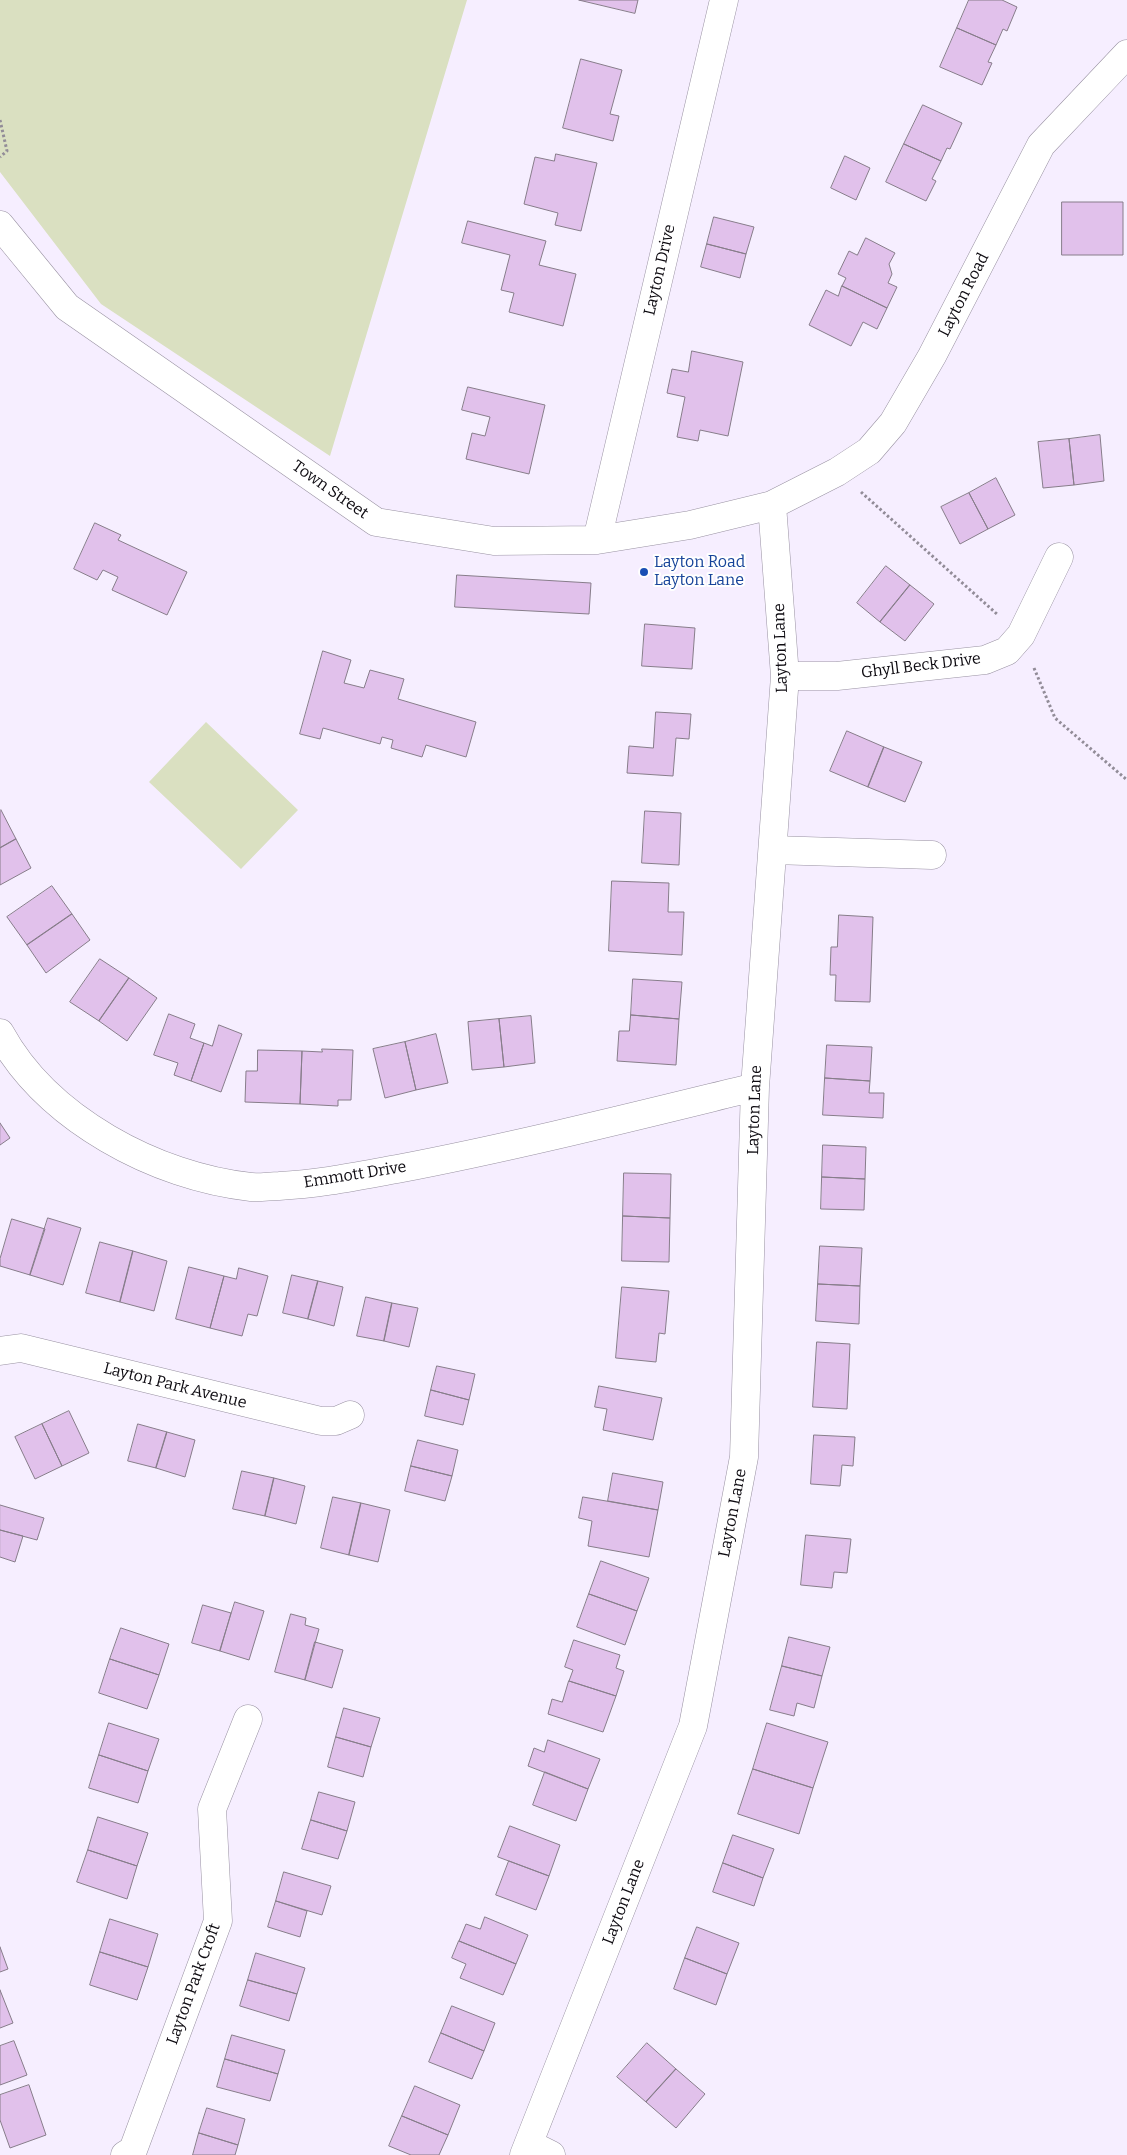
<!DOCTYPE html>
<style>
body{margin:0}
canvas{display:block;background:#f6eeff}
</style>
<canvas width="1127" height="2155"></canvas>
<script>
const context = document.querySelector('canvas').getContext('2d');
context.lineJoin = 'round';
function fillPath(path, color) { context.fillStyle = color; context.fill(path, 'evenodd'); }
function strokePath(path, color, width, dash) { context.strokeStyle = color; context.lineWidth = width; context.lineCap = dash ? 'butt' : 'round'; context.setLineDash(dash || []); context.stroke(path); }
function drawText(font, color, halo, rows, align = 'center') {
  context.font = font + ' Bitter,serif'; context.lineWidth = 4; context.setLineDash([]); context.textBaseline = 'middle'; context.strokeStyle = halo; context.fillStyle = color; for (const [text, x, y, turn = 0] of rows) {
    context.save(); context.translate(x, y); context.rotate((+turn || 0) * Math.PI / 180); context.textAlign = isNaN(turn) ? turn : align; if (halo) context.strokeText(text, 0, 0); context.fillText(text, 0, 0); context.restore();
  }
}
fillPath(new Path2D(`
 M 0,0 L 467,0 L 330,456 L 101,304 L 0,172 Z
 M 206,722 L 298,810 L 241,869 L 149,782 Z`), '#dae0c1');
const building = new Path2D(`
 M 579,0 L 638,0 L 635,13 Z
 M 969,0 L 1002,0 L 1017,7 L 1007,31 L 1003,29 L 996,45 L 957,28 Z
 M 957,28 L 996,45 L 988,62 L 992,63 L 982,85 L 940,67 Z
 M 581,59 L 622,70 L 610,114 L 619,116 L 613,141 L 563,128 Z
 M 923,105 L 962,123 L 950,149 L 947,148 L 941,161 L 904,144 Z
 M 904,144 L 941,161 L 932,179 L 936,181 L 926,201 L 886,182 Z
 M 556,154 L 597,163 L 581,231 L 555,225 L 558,213 L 524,204 L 535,157 L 554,161 Z
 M 845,156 L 870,168 L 856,200 L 831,188 Z
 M 1062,202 L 1123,202 L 1123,255 L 1062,255 Z
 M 714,217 L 754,227 L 746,254 L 707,244 Z
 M 468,221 L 546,241 L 539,265 L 576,274 L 563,326 L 509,312 L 514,293 L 501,290 L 510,255 L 462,243 Z
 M 866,238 L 895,253 L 889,264 L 892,274 L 888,283 L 897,287 L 887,308 L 842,286 L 846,278 L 838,274 L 849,251 L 857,255 Z
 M 707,244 L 746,254 L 740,278 L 701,267 Z
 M 842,286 L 887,308 L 877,329 L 863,322 L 851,346 L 809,325 L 826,290 L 838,296 Z
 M 692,351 L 743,362 L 728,436 L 700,430 L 698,441 L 677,437 L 685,397 L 667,393 L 672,369 L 688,372 Z
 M 468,387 L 545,405 L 529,474 L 466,459 L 472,433 L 485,436 L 490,417 L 462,410 Z
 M 1100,435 L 1104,481 L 1074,485 L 1069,439 Z
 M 1069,439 L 1074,485 L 1043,488 L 1038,442 Z
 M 996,478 L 1015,515 L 988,529 L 969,493 Z
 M 969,493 L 988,529 L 960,544 L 941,507 Z
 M 95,523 L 121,535 L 118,540 L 187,572 L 167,615 L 112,590 L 118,577 L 103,570 L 97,580 L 74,569 Z
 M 886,566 L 910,585 L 880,622 L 857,603 Z
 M 457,575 L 591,583 L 589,614 L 455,607 Z
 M 910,585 L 934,604 L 905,641 L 880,622 Z
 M 645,624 L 695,628 L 692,669 L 642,666 Z
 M 323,651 L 351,660 L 344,683 L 364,688 L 370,670 L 404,679 L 398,699 L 476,722 L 466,757 L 426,745 L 422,757 L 391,748 L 393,740 L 382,737 L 380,744 L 323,728 L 320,739 L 300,734 Z
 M 656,712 L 691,714 L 689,739 L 676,738 L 673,776 L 627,773 L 629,746 L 653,748 Z
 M 847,731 L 884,747 L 868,787 L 830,771 Z
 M 884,747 L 922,762 L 905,802 L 868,787 Z
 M 1,810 L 16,839 L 0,848 L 0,811 Z
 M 645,811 L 681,813 L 679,865 L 642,863 Z
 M 16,839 L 31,868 L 0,885 L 0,848 Z
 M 612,881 L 669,883 L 668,912 L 684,912 L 682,955 L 609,951 Z
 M 52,886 L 72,914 L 27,945 L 7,917 Z
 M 72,914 L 90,940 L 46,973 L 27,945 Z
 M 839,915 L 873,917 L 870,1002 L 835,1001 L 836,975 L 830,975 L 831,947 L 837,947 Z
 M 100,959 L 129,978 L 99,1021 L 70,1002 Z
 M 129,978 L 157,998 L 127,1041 L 99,1021 Z
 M 633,979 L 682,982 L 679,1019 L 631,1015 Z
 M 169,1014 L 195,1024 L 190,1038 L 204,1043 L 191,1081 L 174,1075 L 178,1063 L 154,1055 Z
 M 631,1015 L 679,1019 L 676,1065 L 617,1061 L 619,1031 L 629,1031 Z
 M 531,1016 L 535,1063 L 504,1067 L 499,1019 Z
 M 499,1019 L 504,1067 L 472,1070 L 468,1022 Z
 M 219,1025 L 242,1034 L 221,1092 L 191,1081 L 204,1043 L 212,1046 Z
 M 436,1034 L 448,1083 L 416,1090 L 405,1042 Z
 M 405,1042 L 416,1090 L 385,1098 L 373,1049 Z
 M 827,1045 L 872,1047 L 870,1081 L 825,1078 Z
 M 322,1049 L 353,1050 L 351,1100 L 338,1100 L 338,1106 L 300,1104 L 302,1051 L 322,1052 Z
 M 258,1050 L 302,1051 L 300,1104 L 245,1102 L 246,1071 L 257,1071 Z
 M 825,1078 L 870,1081 L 869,1093 L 884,1093 L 883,1118 L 823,1115 Z
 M 0,1123 L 10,1138 L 0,1145 Z
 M 823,1145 L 866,1147 L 865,1179 L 822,1177 Z
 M 624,1173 L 671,1174 L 670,1218 L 623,1216 Z
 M 822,1177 L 865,1179 L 864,1210 L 821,1209 Z
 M 623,1216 L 670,1218 L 669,1262 L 622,1261 Z
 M 48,1218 L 81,1228 L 63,1285 L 30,1275 Z
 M 12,1219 L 45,1229 L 30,1275 L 0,1266 L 0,1259 Z
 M 100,1242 L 133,1251 L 120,1302 L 86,1293 Z
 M 820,1246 L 862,1248 L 860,1286 L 818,1284 Z
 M 133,1251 L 167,1261 L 154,1311 L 120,1302 Z
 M 189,1267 L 224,1276 L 210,1328 L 176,1319 Z
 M 239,1268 L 268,1276 L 257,1316 L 248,1314 L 242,1336 L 210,1328 L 224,1276 L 236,1279 Z
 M 292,1275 L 318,1281 L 308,1319 L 283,1313 Z
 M 318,1281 L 343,1287 L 334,1326 L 308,1319 Z
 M 818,1284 L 860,1286 L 859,1324 L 816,1321 Z
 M 622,1287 L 669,1291 L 665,1334 L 659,1333 L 656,1362 L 616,1358 Z
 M 366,1297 L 392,1303 L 384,1341 L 357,1336 Z
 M 392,1303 L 418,1308 L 409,1347 L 384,1341 Z
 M 817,1342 L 850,1344 L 847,1409 L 813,1407 Z
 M 437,1366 L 475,1374 L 469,1400 L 431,1390 Z
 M 599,1386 L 662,1398 L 653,1440 L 603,1430 L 607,1409 L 595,1407 Z
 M 431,1390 L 469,1400 L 463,1425 L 425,1416 Z
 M 69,1411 L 89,1453 L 62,1466 L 42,1424 Z
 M 42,1424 L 62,1466 L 35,1479 L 15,1437 Z
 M 138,1424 L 167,1432 L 156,1468 L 128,1461 Z
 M 167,1432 L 195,1440 L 185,1477 L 156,1468 Z
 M 814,1435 L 855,1437 L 853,1466 L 842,1465 L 840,1486 L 811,1484 Z
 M 418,1440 L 458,1450 L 452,1476 L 411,1466 Z
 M 411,1466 L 452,1476 L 445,1501 L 405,1491 Z
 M 242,1471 L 274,1478 L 265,1516 L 233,1509 Z
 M 613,1473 L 663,1482 L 658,1510 L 608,1501 Z
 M 274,1478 L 305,1486 L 296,1524 L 265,1516 Z
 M 333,1497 L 361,1503 L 349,1555 L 321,1548 Z
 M 583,1497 L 658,1510 L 649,1557 L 588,1546 L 592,1521 L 579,1518 Z
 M 361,1503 L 390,1510 L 378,1562 L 349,1555 Z
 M 0,1505 L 44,1518 L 37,1540 L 0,1530 Z
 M 0,1530 L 23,1536 L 15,1562 L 0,1557 Z
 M 806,1535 L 851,1539 L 847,1573 L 834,1572 L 832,1588 L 801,1585 Z
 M 601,1561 L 649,1578 L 637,1611 L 589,1594 Z
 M 589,1594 L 637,1611 L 625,1645 L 577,1627 Z
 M 235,1602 L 264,1611 L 249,1660 L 220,1651 Z
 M 203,1605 L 231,1613 L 220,1651 L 192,1643 Z
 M 291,1614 L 306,1618 L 305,1625 L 319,1629 L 305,1680 L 275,1672 Z
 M 121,1628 L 169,1644 L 159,1675 L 110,1659 Z
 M 789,1637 L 830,1647 L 822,1676 L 782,1666 Z
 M 574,1640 L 620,1655 L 616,1668 L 624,1671 L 616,1696 L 569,1681 L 573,1670 L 565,1667 Z
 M 315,1642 L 343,1650 L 332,1688 L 305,1680 Z
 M 110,1659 L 159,1675 L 147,1709 L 99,1693 Z
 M 782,1666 L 822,1676 L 814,1708 L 797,1703 L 794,1716 L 770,1710 Z
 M 569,1681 L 616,1696 L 603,1732 L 548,1714 L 552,1699 L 562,1702 Z
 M 344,1708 L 380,1718 L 371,1747 L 336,1737 Z
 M 109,1723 L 159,1739 L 148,1771 L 99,1755 Z
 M 767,1723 L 828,1742 L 813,1788 L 753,1769 Z
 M 336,1737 L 371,1747 L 363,1777 L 328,1767 Z
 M 548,1740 L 600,1759 L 588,1789 L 528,1766 L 534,1748 L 544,1752 Z
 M 99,1755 L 148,1771 L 138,1803 L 89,1788 Z
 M 753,1769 L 813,1788 L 799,1834 L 738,1814 Z
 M 545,1772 L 588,1789 L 576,1821 L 533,1805 Z
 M 319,1792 L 355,1802 L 347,1831 L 311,1820 Z
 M 98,1817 L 148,1833 L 137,1866 L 88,1850 Z
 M 311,1820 L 347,1831 L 338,1859 L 302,1849 Z
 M 510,1826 L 560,1845 L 549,1876 L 498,1857 Z
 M 733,1835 L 774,1849 L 763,1878 L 723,1863 Z
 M 88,1850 L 137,1866 L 127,1899 L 77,1882 Z
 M 509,1861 L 549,1876 L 536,1910 L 496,1895 Z
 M 723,1863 L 763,1878 L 754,1906 L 713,1892 Z
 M 284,1872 L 331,1886 L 322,1915 L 276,1901 Z
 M 276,1901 L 307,1911 L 300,1937 L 268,1927 Z
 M 485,1917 L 528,1935 L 516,1964 L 459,1941 L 466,1924 L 480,1929 Z
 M 110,1919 L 158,1934 L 148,1967 L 100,1952 Z
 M 697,1927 L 739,1943 L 727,1974 L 685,1958 Z
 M 459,1941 L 516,1964 L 503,1995 L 460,1978 L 466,1964 L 452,1958 Z
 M 0,1947 L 8,1969 L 0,1972 Z
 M 100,1952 L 148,1967 L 137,2000 L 90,1985 Z
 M 256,1953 L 305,1968 L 297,1994 L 248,1980 Z
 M 685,1958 L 727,1974 L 716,2005 L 674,1989 Z
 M 248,1980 L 297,1994 L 289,2021 L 240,2006 Z
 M 0,1990 L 13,2023 L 0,2028 Z
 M 452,2006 L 495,2023 L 484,2051 L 441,2033 Z
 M 441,2033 L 484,2051 L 472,2079 L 429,2062 Z
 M 232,2035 L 285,2050 L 278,2074 L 225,2059 Z
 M 14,2041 L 27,2075 L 0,2085 L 0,2046 Z
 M 647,2043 L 676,2069 L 646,2102 L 617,2077 Z
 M 225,2059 L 278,2074 L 270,2101 L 217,2087 Z
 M 676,2069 L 705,2094 L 676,2128 L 646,2102 Z
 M 29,2085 L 46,2135 L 10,2148 L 0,2120 L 0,2095 Z
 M 415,2086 L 460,2105 L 448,2135 L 402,2116 Z
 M 207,2108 L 245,2119 L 238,2145 L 199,2133 Z
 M 402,2116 L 448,2135 L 439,2155 L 411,2155 L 389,2146 Z
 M 199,2133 L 238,2145 L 235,2155 L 193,2155 Z`);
fillPath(building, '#e1c1eb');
strokePath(building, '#877d8a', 1);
const minor = new Path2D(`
 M 0,225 L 67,307 L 376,522 L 494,541 L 597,540 L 690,525 L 772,505 L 837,472 L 869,451 L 893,423 L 932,356 L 1041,145 L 1127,54
 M 597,540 L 724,0
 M 785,676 L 837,676 L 985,660 L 1007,651 L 1021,635 L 1059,557
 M 773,850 L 932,855
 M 0,1033 C 47,1119 156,1177 251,1187 C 260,1188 270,1186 279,1186 C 320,1184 358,1176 397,1169 C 517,1146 636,1116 755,1087
 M 0,1351 L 21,1348 L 321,1421 L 336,1421 L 350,1415
 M 529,2144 L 551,2155
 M 125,2155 L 133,2150 L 218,1921 L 212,1809 L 248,1719
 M 524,2155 L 693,1726 L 744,1457 L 755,1087 L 785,676 L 772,505`);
strokePath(minor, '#9992a2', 29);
strokePath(new Path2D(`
 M 0,120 L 7,151 L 0,157
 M 861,492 L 998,615
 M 1034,668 L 1055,718 L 1127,780`), '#928c98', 3, [2.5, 2.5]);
strokePath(minor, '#fff', 28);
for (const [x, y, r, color] of [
 [644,572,5,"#1a4fb4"]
]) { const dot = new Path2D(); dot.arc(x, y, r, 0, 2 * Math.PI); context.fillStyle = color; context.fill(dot); strokePath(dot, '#fff', 2); }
drawText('16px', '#0d0a10', '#fff', [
 ["Layton Drive",660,270,-77],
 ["Layton Road",964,295,-63],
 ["Town Street",330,490,35],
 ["Layton Lane",781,648,-92],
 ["Ghyll Beck Drive",921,666,-7],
 ["Layton Lane",755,1110,-88],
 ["Emmott Drive",355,1175,-9],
 ["Layton Park Avenue",175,1386,14],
 ["Layton Lane",733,1513,-79],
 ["Layton Lane",624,1902,-69],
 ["Layton Park Croft",194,1984,-70]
]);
drawText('16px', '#164399', '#fff', [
 ["Layton Road",654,563],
 ["Layton Lane",654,581]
], 'left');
</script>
